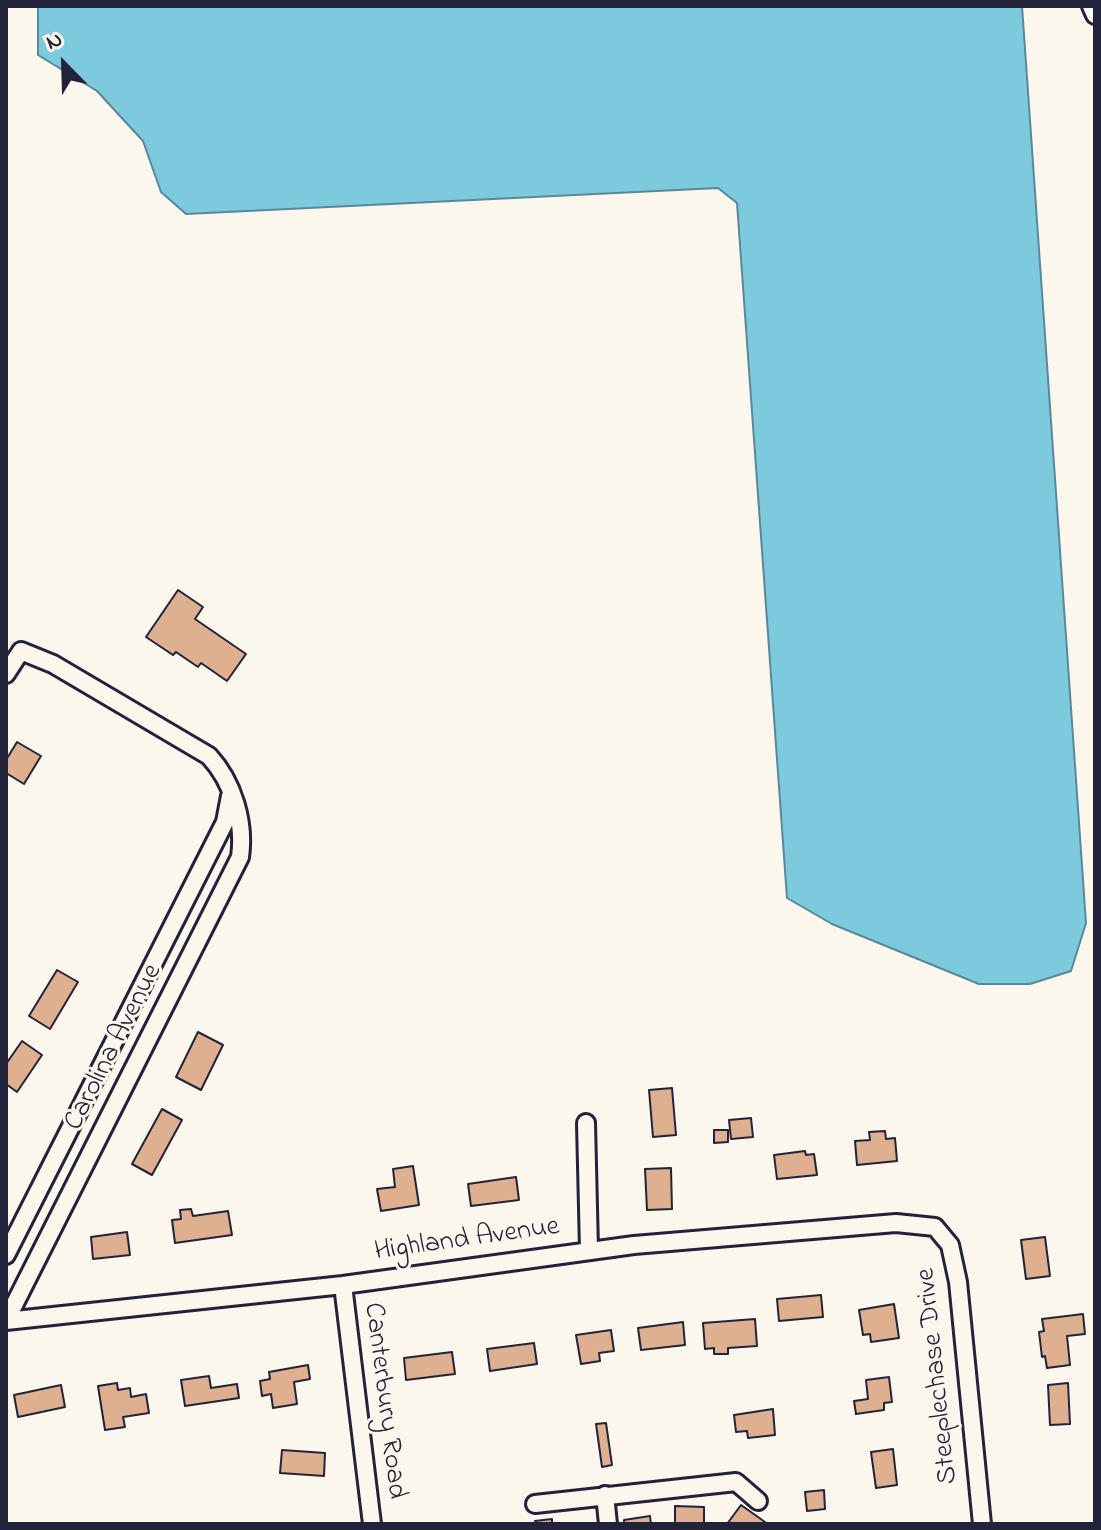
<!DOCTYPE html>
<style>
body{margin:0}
#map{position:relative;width:1101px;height:1530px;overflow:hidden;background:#fbf7ec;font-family:"Indie Flower",sans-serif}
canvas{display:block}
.frame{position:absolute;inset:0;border:8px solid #22223b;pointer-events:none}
.north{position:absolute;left:24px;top:24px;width:80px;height:80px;-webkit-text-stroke:6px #fbf7ec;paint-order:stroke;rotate:337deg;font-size:22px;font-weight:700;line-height:32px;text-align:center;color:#22223b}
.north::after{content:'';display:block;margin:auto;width:28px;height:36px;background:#22223b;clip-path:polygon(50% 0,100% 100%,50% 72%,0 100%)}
</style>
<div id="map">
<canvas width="1101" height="1530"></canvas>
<div class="frame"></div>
<div class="north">N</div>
</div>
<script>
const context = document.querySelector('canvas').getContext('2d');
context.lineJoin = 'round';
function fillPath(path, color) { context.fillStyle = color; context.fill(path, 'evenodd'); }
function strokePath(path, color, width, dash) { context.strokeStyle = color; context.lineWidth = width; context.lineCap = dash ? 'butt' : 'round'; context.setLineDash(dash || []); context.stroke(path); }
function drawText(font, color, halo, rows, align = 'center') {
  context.font = font + ' "Indie Flower",sans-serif'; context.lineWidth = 6; context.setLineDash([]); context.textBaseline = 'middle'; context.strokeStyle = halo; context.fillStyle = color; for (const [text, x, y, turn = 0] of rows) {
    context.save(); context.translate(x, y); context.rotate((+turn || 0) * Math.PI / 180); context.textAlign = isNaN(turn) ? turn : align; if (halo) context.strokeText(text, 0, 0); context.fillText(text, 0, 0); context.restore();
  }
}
const water = new Path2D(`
 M 38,6 L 1022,6 L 1086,923 L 1071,971 L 1030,984 L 979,984 L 832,924 L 787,898 L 737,203 L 718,188 L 186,214 L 161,192 L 143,141 L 97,91 L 38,55 Z`);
fillPath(water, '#7ecadd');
strokePath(water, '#59879c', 2);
const building = new Path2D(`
 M 178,590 L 203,607 L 195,619 L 246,654 L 227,681 L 201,663 L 198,667 L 176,652 L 173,655 L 146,637 Z
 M 17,742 L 41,756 L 24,784 L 6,773 L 6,760 Z
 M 57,970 L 78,982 L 50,1029 L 29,1016 Z
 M 198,1032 L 223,1045 L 201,1090 L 176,1077 Z
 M 22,1041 L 42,1055 L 17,1092 L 6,1084 L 6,1064 Z
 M 672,1088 L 676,1135 L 653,1137 L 649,1090 Z
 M 162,1109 L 182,1120 L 152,1175 L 132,1164 Z
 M 751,1118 L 753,1137 L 731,1139 L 729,1120 Z
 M 714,1130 L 728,1130 L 728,1142 L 714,1143 Z
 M 885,1131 L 886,1139 L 895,1138 L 897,1161 L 857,1165 L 855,1141 L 870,1140 L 869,1132 Z
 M 805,1151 L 806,1155 L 814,1154 L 817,1175 L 777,1179 L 774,1155 Z
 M 413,1166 L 419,1205 L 381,1211 L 377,1189 L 395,1187 L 393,1169 Z
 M 671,1168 L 672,1209 L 647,1210 L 645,1169 Z
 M 516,1177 L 519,1200 L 471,1206 L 468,1184 Z
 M 191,1209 L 193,1216 L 228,1211 L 232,1235 L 175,1243 L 172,1220 L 181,1219 L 180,1210 Z
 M 127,1232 L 130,1255 L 93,1259 L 91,1237 Z
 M 1045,1237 L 1050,1276 L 1026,1279 L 1021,1240 Z
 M 821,1295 L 823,1317 L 779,1321 L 777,1299 Z
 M 894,1304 L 899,1338 L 871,1342 L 870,1334 L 863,1335 L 859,1310 Z
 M 1083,1314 L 1085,1334 L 1067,1336 L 1070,1365 L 1047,1368 L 1045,1356 L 1042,1357 L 1039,1332 L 1044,1331 L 1042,1319 Z
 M 755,1319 L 757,1346 L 728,1348 L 728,1354 L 714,1354 L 714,1348 L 705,1349 L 703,1323 Z
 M 683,1322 L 685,1345 L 641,1350 L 638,1328 Z
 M 611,1330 L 614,1351 L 599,1353 L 600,1361 L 581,1364 L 576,1335 Z
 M 534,1343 L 537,1364 L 490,1371 L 487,1349 Z
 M 452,1352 L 455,1374 L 406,1380 L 404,1358 Z
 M 308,1365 L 310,1379 L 294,1382 L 297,1404 L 273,1408 L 271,1394 L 262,1396 L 260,1381 L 270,1379 L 269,1372 Z
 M 209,1376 L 211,1388 L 237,1384 L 239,1398 L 185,1406 L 181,1380 Z
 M 889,1377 L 892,1402 L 884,1403 L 884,1410 L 856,1414 L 854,1401 L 868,1399 L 866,1380 Z
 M 117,1383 L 118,1390 L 130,1388 L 131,1397 L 146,1394 L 149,1413 L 123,1417 L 125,1427 L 105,1430 L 98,1386 Z
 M 1068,1383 L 1070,1424 L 1050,1425 L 1048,1385 Z
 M 61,1385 L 65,1407 L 18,1417 L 14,1395 Z
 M 773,1409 L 775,1435 L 748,1438 L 747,1431 L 736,1432 L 734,1415 Z
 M 606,1423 L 612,1465 L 602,1467 L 596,1424 Z
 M 893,1449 L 897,1485 L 876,1488 L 871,1452 Z
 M 282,1450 L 325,1453 L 324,1476 L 280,1473 Z
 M 824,1490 L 825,1509 L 807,1511 L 805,1492 Z
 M 741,1505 L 765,1522 L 763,1524 L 727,1524 Z
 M 675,1506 L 704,1507 L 704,1524 L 675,1524 Z
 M 650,1516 L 651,1524 L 624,1524 L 624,1520 Z
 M 552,1519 L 552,1524 L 536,1524 L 535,1521 Z`);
fillPath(building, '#deb08f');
strokePath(building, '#22223b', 2);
const minor = new Path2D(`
 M 1091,6 L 1095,15
 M 6,674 L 21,651 L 53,664 L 209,756 C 233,782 245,822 240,857 L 6,1321
 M 586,1123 L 589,1250
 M 6,1255 L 225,822 L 230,796
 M 343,1285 L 372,1524
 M 6,1321 L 343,1285 L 634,1245 L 896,1223 L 935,1227 L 950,1245 L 958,1282 L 982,1524
 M 605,1495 L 608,1524
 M 535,1504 L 736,1482 L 758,1501`);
strokePath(minor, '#22223b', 22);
strokePath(minor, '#fbf7ec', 16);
drawText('28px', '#22223b', '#fbf7ec', [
 ["Carolina Avenue",115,1048,-63],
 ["Highland Avenue",467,1241,-8],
 ["Steeplechase Drive",939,1376,-96],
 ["Canterbury Road",383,1401,83]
]);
</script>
